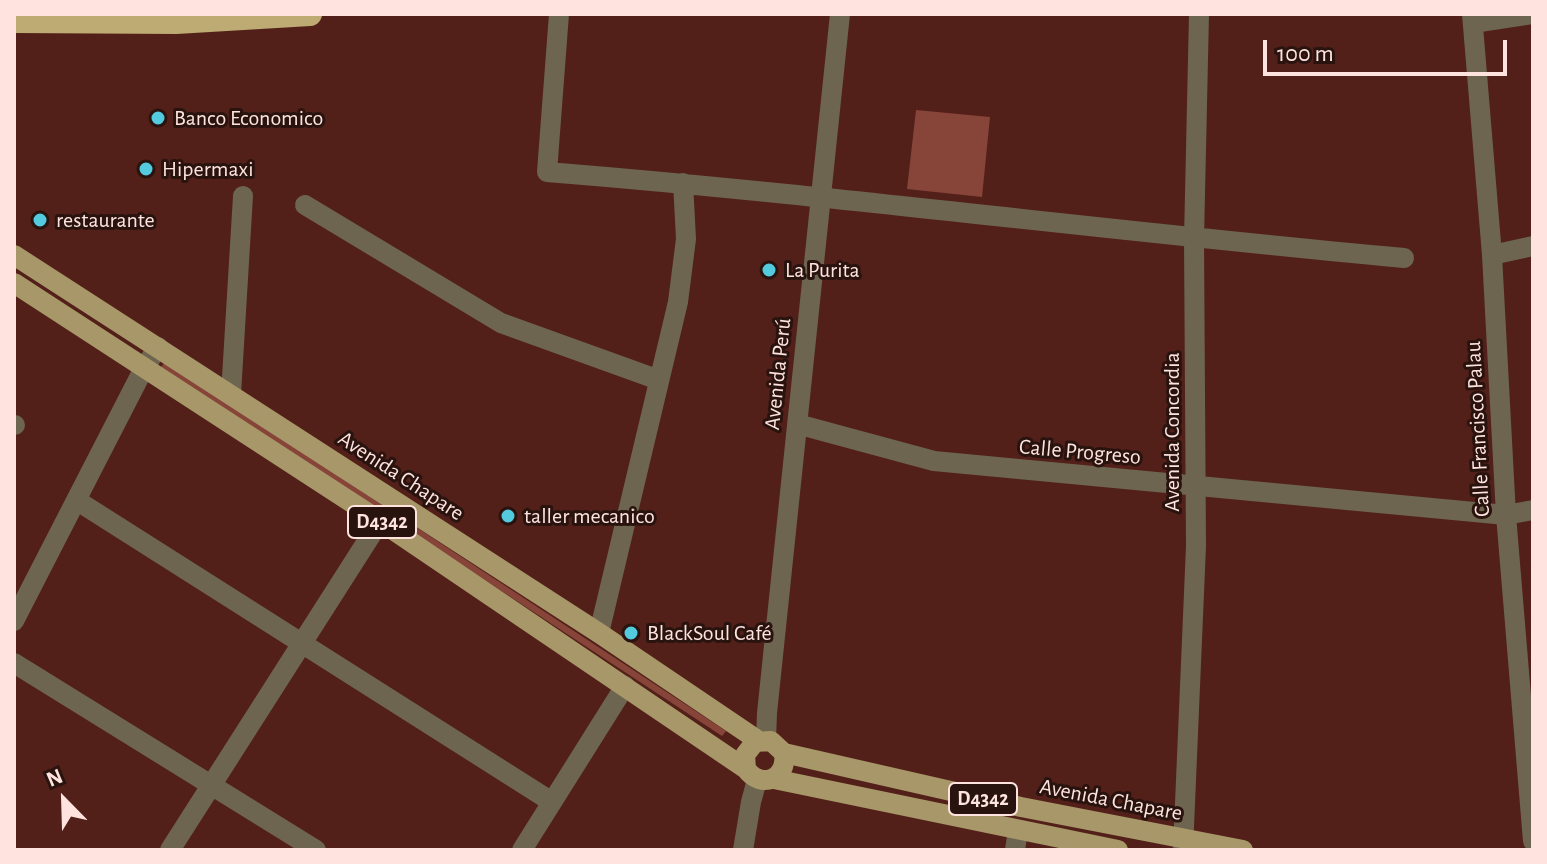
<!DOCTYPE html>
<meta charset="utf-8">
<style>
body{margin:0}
#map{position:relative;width:1547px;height:864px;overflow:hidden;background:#522019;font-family:"Alegreya Sans",sans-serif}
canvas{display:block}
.frame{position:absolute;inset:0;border:16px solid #fee3de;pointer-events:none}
.north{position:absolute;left:24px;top:760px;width:80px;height:80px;-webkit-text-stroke:6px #29130f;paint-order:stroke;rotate:337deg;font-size:22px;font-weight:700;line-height:32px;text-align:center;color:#fee3de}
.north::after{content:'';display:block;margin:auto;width:28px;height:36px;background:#fee3de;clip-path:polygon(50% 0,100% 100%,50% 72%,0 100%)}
.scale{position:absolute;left:1263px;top:40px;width:244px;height:36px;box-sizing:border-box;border:4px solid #fee3de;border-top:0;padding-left:10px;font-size:24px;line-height:28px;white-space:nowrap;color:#fee3de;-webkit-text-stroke:6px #29130f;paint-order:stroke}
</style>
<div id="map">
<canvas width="1547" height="864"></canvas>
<div class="frame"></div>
<div class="north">N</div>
<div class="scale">100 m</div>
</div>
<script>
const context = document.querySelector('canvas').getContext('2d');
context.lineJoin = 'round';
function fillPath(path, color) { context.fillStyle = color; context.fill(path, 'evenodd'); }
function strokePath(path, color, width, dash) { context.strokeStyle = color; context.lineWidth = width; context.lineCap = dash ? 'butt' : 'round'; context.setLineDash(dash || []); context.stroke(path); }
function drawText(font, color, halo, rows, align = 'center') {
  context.font = font + ' "Alegreya Sans",sans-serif'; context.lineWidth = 6; context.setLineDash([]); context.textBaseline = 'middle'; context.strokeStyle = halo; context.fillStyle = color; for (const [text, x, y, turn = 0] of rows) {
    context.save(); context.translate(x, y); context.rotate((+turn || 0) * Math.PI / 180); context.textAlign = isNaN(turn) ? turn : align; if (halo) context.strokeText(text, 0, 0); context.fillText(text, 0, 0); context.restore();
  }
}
fillPath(new Path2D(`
 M 916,110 L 990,117 L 982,197 L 907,189 Z
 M 165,362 L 726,731 L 722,736 L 161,367 Z`), '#874439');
strokePath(new Path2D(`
 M 559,14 L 547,172 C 833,195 1118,232 1404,258
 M 1472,14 L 1492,255 L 1506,515 L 1533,841
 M 1473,23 L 1532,14
 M 305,205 L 501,323 L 659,380
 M 1492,255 L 1533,246
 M 231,394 L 243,196
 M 797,424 L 934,461 L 1506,515 L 1533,510
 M 14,425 L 15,425
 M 76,500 L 552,802
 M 14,621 L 143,370 L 158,347
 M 599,633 L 678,302 L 686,239 L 683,183
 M 14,663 L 316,850
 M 766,740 L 767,713 L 840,14
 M 170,850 L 380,521
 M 522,850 L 625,686
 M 743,850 L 751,802 L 757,780
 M 1015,850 L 1018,830
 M 1183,850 L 1196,546 L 1194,239 L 1199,14`), '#6d654f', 20);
strokePath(new Path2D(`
 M 14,255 L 599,633 L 759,741
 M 14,283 L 380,521 L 746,769 C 761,790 788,779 784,753 L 771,741 L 755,742 L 745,755 L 746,769
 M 784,753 L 1021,807 L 1243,850
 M 774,779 L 1118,850`), '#a79769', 20);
strokePath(new Path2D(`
 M 14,21 L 176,22 L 310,14`), '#beaa73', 24);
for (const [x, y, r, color] of [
 [158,118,8,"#54cade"],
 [146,169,8,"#54cade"],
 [40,220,8,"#54cade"],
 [769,270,8,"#54cade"],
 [508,516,8,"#54cade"],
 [631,633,8,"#54cade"]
]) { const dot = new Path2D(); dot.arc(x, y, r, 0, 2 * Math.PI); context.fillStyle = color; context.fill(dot); strokePath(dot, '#29130f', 3); }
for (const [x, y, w] of [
 [382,522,68],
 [983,799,68]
]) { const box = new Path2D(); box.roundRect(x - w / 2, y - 16, w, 32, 6); context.fillStyle = '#29130f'; context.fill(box); strokePath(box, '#fee3de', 2); }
drawText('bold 20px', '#fee3de', null, [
 ["D4342",382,522],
 ["D4342",983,799]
]);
drawText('22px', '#fee3de', '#29130f', [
 ["Banco Economico",174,118],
 ["Hipermaxi",162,169],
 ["restaurante",56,220],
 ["La Purita",785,270],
 ["taller mecanico",524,516],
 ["BlackSoul Café",647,633]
], 'left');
drawText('22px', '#fee3de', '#29130f', [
 ["Avenida Perú",778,374,-84],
 ["Calle Francisco Palau",1478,429,-93],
 ["Avenida Concordia",1172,432,-90],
 ["Calle Progreso",1080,452,5],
 ["Avenida Chapare",401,476,33],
 ["Avenida Chapare",1111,800,11]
]);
</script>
